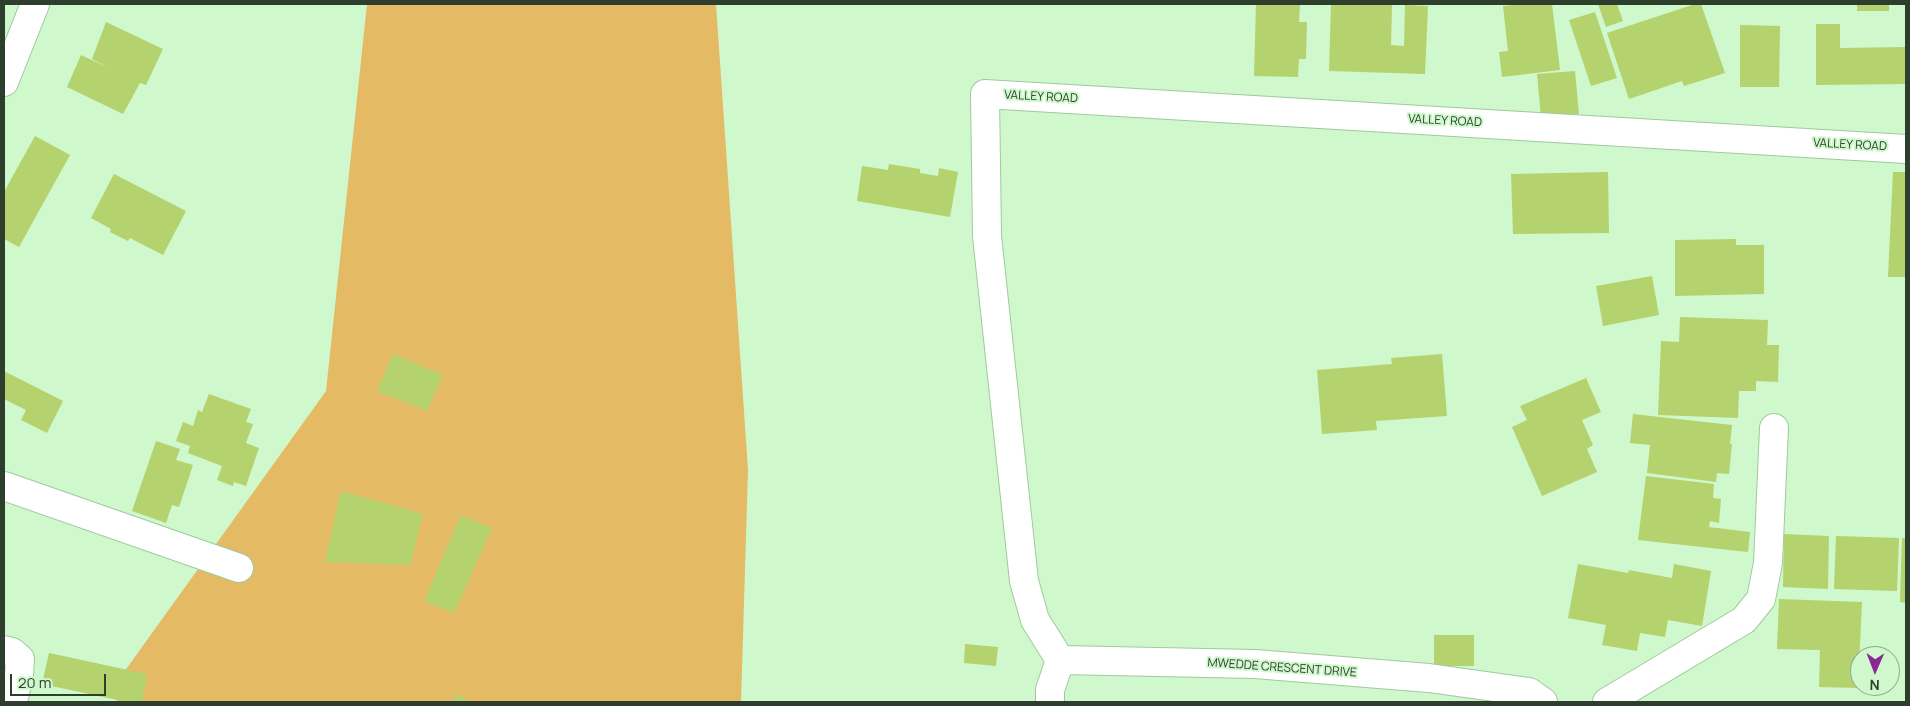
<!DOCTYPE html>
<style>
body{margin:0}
#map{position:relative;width:1910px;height:706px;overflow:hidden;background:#cff8cc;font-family:Manrope,sans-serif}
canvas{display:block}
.frame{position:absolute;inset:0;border:5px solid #2e3e2d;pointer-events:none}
.north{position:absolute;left:1850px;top:646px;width:50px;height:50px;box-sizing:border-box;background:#cff8cc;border:1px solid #8fae8c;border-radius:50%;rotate:181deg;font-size:14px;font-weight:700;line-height:20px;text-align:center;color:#2e3e2d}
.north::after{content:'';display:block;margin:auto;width:18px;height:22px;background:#882994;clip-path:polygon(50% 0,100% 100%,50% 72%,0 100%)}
.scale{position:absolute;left:10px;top:674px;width:96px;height:22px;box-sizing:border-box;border:2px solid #2e3e2d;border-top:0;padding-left:6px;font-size:15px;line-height:18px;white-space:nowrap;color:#2e3e2d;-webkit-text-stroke:4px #cff8cc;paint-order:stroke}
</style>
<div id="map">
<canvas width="1910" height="706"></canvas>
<div class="frame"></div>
<div class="north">N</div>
<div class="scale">20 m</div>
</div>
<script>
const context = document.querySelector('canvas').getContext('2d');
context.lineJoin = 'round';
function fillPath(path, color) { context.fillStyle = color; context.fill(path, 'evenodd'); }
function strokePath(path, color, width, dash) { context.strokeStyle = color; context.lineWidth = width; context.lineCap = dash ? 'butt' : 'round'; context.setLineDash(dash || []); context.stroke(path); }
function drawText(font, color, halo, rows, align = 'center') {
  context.font = font + ' Manrope,sans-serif'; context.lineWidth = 4; context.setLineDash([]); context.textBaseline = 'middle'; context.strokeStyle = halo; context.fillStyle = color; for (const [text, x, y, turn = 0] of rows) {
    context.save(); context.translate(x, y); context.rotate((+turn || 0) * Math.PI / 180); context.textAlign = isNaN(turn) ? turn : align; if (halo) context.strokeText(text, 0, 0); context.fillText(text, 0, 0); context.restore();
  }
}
fillPath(new Path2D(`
 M 367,4 L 716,4 L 748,470 L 741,702 L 117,702 L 119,679 L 326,391 Z`), '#e5ba65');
fillPath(new Path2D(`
 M 1256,4 L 1300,4 L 1299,22 L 1307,22 L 1306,59 L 1299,59 L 1298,77 L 1254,76 Z
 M 1331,4 L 1392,5 L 1391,45 L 1404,46 L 1405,5 L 1428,6 L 1425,74 L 1329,71 Z
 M 1524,4 L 1552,4 L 1560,70 L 1502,77 L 1499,52 L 1508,51 L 1503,6 Z
 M 1598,4 L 1617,4 L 1623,21 L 1606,27 Z
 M 1695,4 L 1701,4 L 1725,73 L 1684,86 L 1682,81 L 1629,99 L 1607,33 Z
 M 1857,4 L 1889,4 L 1889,11 L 1857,11 Z
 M 1595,12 L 1617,78 L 1591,86 L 1569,20 Z
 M 106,22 L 163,49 L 146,85 L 140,83 L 123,114 L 67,87 L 81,55 L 109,68 L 92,59 Z
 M 1816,24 L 1840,24 L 1840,48 L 1906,47 L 1906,84 L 1816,85 Z
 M 1740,25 L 1780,26 L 1779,87 L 1740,87 Z
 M 1575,71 L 1579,114 L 1541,117 L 1537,74 Z
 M 35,136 L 70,155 L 19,247 L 4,239 L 4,192 Z
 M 889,164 L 920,169 L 920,173 L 938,176 L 939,168 L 958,172 L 950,217 L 857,201 L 862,166 L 888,170 Z
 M 1608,172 L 1609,233 L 1513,234 L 1511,174 Z
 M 1893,172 L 1906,172 L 1906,277 L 1888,277 Z
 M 114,174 L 186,211 L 163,255 L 130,238 L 128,241 L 110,232 L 111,229 L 91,218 Z
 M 1736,239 L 1736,245 L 1764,245 L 1764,294 L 1675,296 L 1675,240 Z
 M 1652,276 L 1659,315 L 1603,326 L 1596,286 Z
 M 1680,317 L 1768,320 L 1767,345 L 1779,345 L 1778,382 L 1756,381 L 1756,391 L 1739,391 L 1738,418 L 1658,415 L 1661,341 L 1679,342 Z
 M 393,354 L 443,375 L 427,411 L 377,391 Z
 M 1442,354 L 1447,416 L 1376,421 L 1377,430 L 1322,434 L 1317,370 L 1392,364 L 1391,358 Z
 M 4,371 L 63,401 L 47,433 L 21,420 L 26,410 L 4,399 Z
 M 1586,378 L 1601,412 L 1582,420 L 1593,445 L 1587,449 L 1597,472 L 1542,496 L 1512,427 L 1527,420 L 1520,406 Z
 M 209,394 L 251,409 L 246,422 L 253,424 L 246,443 L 259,448 L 246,486 L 234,482 L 233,486 L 217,480 L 222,466 L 188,453 L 190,446 L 176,441 L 183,422 L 193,426 L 198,410 L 202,412 Z
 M 1633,414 L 1732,425 L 1730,444 L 1732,444 L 1729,474 L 1717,473 L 1716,482 L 1647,473 L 1650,445 L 1630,443 Z
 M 156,441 L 180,449 L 176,460 L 193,465 L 179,507 L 172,505 L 166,523 L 132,511 Z
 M 1646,476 L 1714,484 L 1713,498 L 1721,499 L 1719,523 L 1710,521 L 1709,527 L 1750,532 L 1748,552 L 1638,540 Z
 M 341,491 L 423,514 L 410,565 L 325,562 Z
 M 461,515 L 492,528 L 454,613 L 424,601 Z
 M 1784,534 L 1829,536 L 1828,589 L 1783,587 Z
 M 1836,536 L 1899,538 L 1897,591 L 1834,589 Z
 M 1902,538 L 1906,538 L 1906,603 L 1900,602 Z
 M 1578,564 L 1628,573 L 1629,570 L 1672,578 L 1674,564 L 1711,571 L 1702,626 L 1668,620 L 1665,637 L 1640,633 L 1637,651 L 1602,645 L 1606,625 L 1568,618 Z
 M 1779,599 L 1862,602 L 1858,688 L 1819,687 L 1820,650 L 1777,649 Z
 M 1434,635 L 1474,635 L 1474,666 L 1434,666 Z
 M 965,644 L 998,647 L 996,666 L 964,663 Z
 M 49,653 L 147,674 L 142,702 L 127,702 L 42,684 Z
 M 457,694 L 470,702 L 452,702 Z`), '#b4d26d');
const minor = new Path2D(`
 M 4,82 L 35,4
 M 4,486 L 239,568
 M 4,650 L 12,652 L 20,659 L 19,675 L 13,702
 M 1060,660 L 1035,620 L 1024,581 L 987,236 L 985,94 L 1906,149
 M 1050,702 L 1050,690 L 1060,660 L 1255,664 L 1429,678 L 1529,692 L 1543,702
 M 1607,702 L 1744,620 L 1761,599 L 1768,563 L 1774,428`);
strokePath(minor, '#a1c99e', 30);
strokePath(minor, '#fff', 28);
drawText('12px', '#2e3e2d', '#cff8cc', [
 ["VALLEY ROAD",1041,97,3],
 ["VALLEY ROAD",1445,121,3],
 ["VALLEY ROAD",1850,145,3],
 ["MWEDDE CRESCENT DRIVE",1282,668,4]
]);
</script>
